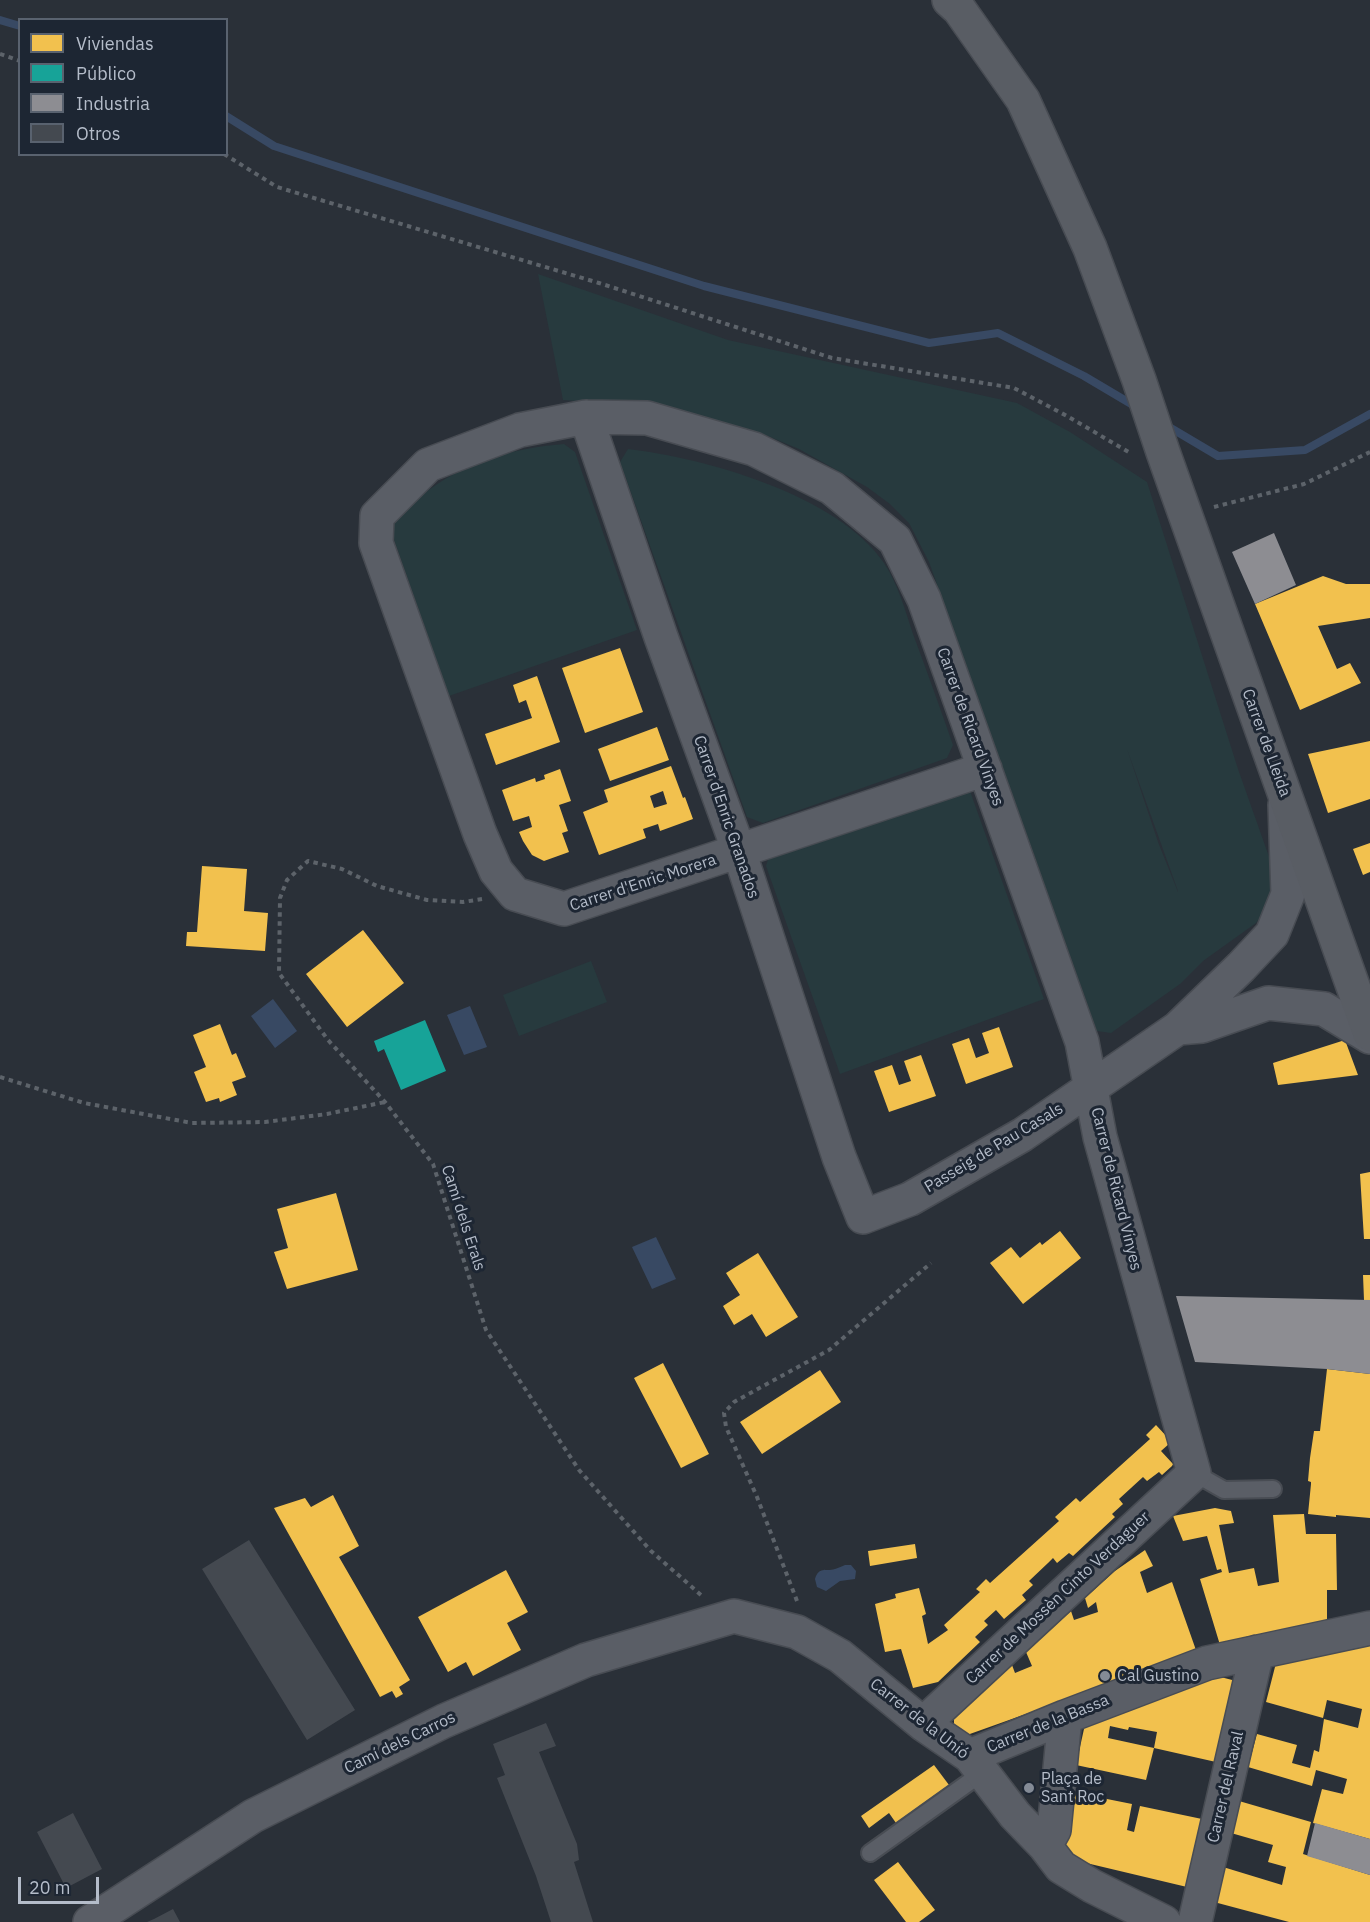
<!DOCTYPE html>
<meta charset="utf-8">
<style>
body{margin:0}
#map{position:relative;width:1370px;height:1922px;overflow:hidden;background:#2a3038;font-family:"IBM Plex Sans",sans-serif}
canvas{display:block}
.legend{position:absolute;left:18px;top:18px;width:210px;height:138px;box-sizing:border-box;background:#1d2633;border:2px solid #59626f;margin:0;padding:8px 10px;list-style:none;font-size:18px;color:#b4bcc9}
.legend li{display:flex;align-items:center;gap:12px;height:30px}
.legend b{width:30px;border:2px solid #59626f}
.scale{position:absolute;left:18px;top:1877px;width:81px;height:27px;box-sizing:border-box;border:3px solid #b4bcc9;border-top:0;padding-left:8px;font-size:18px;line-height:21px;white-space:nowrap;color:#b4bcc9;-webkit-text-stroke:4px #1d2633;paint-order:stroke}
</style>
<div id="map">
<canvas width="1370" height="1922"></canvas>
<ul class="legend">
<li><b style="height:16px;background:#f2c14e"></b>Viviendas</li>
<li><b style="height:16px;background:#17a398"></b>Público</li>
<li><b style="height:16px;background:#8d8d92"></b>Industria</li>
<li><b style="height:16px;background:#444950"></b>Otros</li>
</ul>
<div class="scale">20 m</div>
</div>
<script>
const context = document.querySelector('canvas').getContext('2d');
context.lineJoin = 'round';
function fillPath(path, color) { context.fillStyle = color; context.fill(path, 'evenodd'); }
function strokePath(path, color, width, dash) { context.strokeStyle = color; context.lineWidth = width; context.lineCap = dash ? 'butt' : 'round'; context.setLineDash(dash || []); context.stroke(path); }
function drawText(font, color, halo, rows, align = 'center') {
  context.font = font + ' "IBM Plex Sans",sans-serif'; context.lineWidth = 6; context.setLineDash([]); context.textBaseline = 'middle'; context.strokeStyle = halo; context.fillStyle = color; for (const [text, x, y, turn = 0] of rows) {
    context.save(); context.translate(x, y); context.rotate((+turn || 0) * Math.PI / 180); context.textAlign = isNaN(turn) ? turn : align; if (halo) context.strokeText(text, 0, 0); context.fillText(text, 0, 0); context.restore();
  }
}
fillPath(new Path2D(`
 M 538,274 L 728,340 L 1017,403 L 1070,432 L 1147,482 L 1238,769 L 1273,868 L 1272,895 L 1265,912 L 1256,923 L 1203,961 L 1180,984 L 1111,1033 L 1097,1031 L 929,562 L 909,523 L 890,504 L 867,487 L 799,449 L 763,434 L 691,414 L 637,405 L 563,400 ZM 1127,749 L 1178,891 L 1178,892 L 1158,842 Z
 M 564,444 L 575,452 L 637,630 L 449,696 L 391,531 C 397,514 406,508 421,496 C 462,463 511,448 564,444 Z
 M 628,449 C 705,458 838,495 884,563 C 898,584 905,610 913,634 C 927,671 940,708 953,745 L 947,758 L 763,823 L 747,817 L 620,462 Z
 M 970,791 L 1044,999 L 840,1074 L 766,866 L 771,851 Z
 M 591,961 L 607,1002 L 519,1036 L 503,995 Z`), '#273a3e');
fillPath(new Path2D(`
 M 273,999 L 297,1031 L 275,1048 L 251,1016 Z
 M 470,1006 L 487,1047 L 464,1055 L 447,1015 Z
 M 656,1237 L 676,1279 L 652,1289 L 632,1247 Z
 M 845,1565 L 851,1565 L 856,1571 L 855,1579 L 840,1581 L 826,1591 L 817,1587 L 815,1579 C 819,1566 825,1572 835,1569 C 839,1568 842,1566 845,1565 Z`), '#384963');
fillPath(new Path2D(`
 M 1323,576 L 1346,584 L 1370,584 L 1370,618 L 1318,626 L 1337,669 L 1350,663 L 1361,683 L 1300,710 L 1255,604 Z
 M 620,648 L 643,712 L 585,733 L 562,668 Z
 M 537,676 L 560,742 L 496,765 L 485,734 L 532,718 L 526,700 L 519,703 L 513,685 Z
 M 657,727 L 669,760 L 610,781 L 598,749 Z
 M 1370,741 L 1370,799 L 1328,813 L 1308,754 Z
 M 671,766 L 683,798 L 685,797 L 693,819 L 660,831 L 658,824 L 643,829 L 646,838 L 599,855 L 583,812 L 608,802 L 604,790 ZM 663,791 L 667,804 L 654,808 L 650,796 Z
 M 560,769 L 571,801 L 559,805 L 568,831 L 562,833 L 569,852 L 544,861 L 532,855 L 523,841 L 519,832 L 532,827 L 529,816 L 513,821 L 502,790 L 535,778 L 536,782 L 545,779 L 544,775 Z
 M 1370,843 L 1370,872 L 1363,875 L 1353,849 Z
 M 202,866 L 247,869 L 244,911 L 268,913 L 265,951 L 186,946 L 187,932 L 197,932 Z
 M 363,930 L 404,983 L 347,1027 L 306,974 Z
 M 220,1024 L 232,1055 L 236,1053 L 246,1077 L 232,1082 L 237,1095 L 220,1102 L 219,1098 L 206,1102 L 194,1072 L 206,1067 L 193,1035 Z
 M 999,1027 L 1013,1067 L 966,1084 L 952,1044 L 969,1038 L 976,1058 L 989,1053 L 982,1033 Z
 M 1345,1040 L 1358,1075 L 1278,1085 L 1273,1063 Z
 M 921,1055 L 936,1096 L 889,1112 L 874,1071 L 892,1065 L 899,1085 L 911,1081 L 904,1061 Z
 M 1370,1172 L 1370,1239 L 1364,1239 L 1360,1174 Z
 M 336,1193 L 358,1270 L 287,1289 L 274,1252 L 288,1248 L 277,1209 Z
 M 1060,1231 L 1081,1258 L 1023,1304 L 990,1263 L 1011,1247 L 1020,1258 L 1040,1242 L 1042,1245 Z
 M 758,1253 L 798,1317 L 766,1337 L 752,1314 L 734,1325 L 723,1306 L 740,1295 L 726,1273 Z
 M 1363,1275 L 1370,1275 L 1370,1300 L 1364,1300 Z
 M 663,1363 L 709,1454 L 681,1468 L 634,1378 Z
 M 1327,1369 L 1370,1374 L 1370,1518 L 1336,1515 L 1336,1517 L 1308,1514 L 1311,1484 L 1311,1482 L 1308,1481 L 1310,1458 L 1314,1431 L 1320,1431 Z
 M 820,1370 L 841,1402 L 762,1454 L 740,1422 Z
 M 1156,1425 L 1169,1439 L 1170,1443 L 1161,1451 L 1173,1464 L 1172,1466 L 1162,1475 L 1159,1472 L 1147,1481 L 1143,1477 L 1119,1499 L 1123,1504 L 1112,1514 L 1115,1517 L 1073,1556 L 1069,1553 L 1057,1563 L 1053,1558 L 1048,1563 L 1029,1581 L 1033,1585 L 1022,1595 L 1026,1600 L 1004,1619 L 996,1610 L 984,1621 L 988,1625 L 975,1637 L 980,1642 L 938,1682 L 913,1688 L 901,1649 L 885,1652 L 875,1604 L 896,1598 L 895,1594 L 919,1588 L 926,1614 L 922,1616 L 928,1644 L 948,1630 L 944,1625 L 980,1592 L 976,1589 L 986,1579 L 990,1583 L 1059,1521 L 1055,1517 L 1076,1498 L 1080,1502 L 1150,1439 L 1146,1435 Z
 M 333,1495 L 359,1546 L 339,1557 L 410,1680 L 399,1687 L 403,1694 L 396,1698 L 392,1691 L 380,1697 L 274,1508 L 305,1498 L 311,1507 Z
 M 1215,1508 L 1231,1511 L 1234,1523 L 1219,1525 L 1229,1573 L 1254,1568 L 1258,1586 L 1279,1582 L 1273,1515 L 1304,1514 L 1306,1534 L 1336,1534 L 1337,1590 L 1327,1590 L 1327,1623 L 1249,1636 L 1220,1645 L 1200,1579 L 1222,1572 L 1221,1569 L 1217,1570 L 1207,1536 L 1183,1541 L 1173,1516 Z
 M 915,1544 L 917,1558 L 870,1566 L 868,1551 Z
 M 1145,1550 L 1153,1566 L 1140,1572 L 1147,1593 L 1172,1582 L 1197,1653 L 967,1735 L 954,1728 L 954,1710 L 1012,1665 L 1015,1673 L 1032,1666 L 1026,1652 L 1071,1611 L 1074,1620 L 1098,1612 L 1096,1602 L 1088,1608 L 1085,1598 L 1115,1571 Z
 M 506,1570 L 528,1612 L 507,1623 L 521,1650 L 473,1676 L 466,1662 L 448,1672 L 418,1617 Z
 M 1370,1639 L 1370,1839 L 1313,1823 L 1322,1789 L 1343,1794 L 1347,1779 L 1316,1770 L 1312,1786 L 1248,1767 L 1257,1734 L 1297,1745 L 1292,1763 L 1310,1768 L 1314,1750 L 1319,1752 L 1324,1719 L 1358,1728 L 1362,1709 L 1327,1700 L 1323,1718 L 1266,1702 L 1276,1663 Z
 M 1209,1674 L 1236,1681 L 1216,1762 L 1154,1748 L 1146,1780 L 1076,1765 L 1086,1720 ZM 1110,1726 L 1128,1730 L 1129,1727 L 1157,1732 L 1154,1748 L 1108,1738 Z
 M 934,1765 L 949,1785 L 896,1823 L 889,1813 L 869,1828 L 861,1816 Z
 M 1072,1792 L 1132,1804 L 1127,1830 L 1134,1832 L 1140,1806 L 1202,1819 L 1187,1887 L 1061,1857 Z
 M 1239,1801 L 1311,1822 L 1303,1854 L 1370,1875 L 1370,1922 L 1289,1922 L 1214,1902 L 1223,1867 L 1282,1885 L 1286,1867 L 1268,1862 L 1273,1845 L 1231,1833 Z
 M 898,1862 L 935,1910 L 919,1922 L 906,1922 L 874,1880 Z`), '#f2c14e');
fillPath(new Path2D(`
 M 425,1020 L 446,1071 L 401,1090 L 384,1049 L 378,1052 L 374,1041 Z`), '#17a398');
fillPath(new Path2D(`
 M 1274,533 L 1296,585 L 1255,604 L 1232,552 Z
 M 1176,1296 L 1370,1300 L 1370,1374 L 1327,1369 L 1195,1362 Z
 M 1315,1823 L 1370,1839 L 1370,1875 L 1307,1856 Z`), '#8d8d92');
strokePath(new Path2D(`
 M 0,20 L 20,26
 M 226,116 L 274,146 L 704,286 L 929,343 L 998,333 L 1084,376 L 1138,408
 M 1164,424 L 1218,456 L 1305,450 L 1370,414`), '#384963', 8);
fillPath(new Path2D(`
 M 249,1540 L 355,1710 L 307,1740 L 202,1569 Z
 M 546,1723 L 556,1746 L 539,1752 L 577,1844 L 579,1860 L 574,1862 L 593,1922 L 551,1922 L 536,1876 L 497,1778 L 505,1775 L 493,1744 Z
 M 73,1813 L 102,1869 L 66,1888 L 37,1832 Z
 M 173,1909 L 180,1922 L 147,1922 L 154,1919 Z`), '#444950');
const service = new Path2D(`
 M 1194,1473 L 1224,1490 L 1273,1489
 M 870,1853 L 982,1773`);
const minor = new Path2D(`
 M 586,417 L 661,637 L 739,851 L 839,1157 L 863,1217 L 910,1199 L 1022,1135 L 1178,1028 L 1241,967 L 1272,934 L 1288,894 L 1285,805
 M 1178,1028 L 1202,1026 L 1268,1003 L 1324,1009 L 1370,1037
 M 923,1724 L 1194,1473 L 1100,1137 L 1082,1042 L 924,599 L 895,540 L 832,488 L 754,449 L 647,418 L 586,417 L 520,430 L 428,465 L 377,516 L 376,543 L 480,834 L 496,871 L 515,894 L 564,909 L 985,769
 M 970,1756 L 1065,1717 L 1207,1663 L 1370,1628
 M 1045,1846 L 1054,1830 L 1065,1717
 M 90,1922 L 253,1816 L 444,1721 L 586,1660 L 734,1616 L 797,1632 L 840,1656 L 923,1724 L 970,1756 L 1015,1815 L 1045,1846 L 1061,1867 L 1092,1886 L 1164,1922
 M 1195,1922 L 1257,1652`);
const secondary = new Path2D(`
 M 949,0 L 959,9 L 1023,100 L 1090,248 L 1139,380 L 1163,452 L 1370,1034`);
strokePath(service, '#484c53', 20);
strokePath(minor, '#484c53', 36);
strokePath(secondary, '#484c53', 36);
strokePath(new Path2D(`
 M 0,54 L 20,61
 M 224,154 L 277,187 L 599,283 L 832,358 L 1014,388 L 1067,416 L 1132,454
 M 1214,507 L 1304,484 L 1370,452
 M 482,899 L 463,902 L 427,900 L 377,886 L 342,869 L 308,861 L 287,880 L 280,898 L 279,973 L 328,1040 L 385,1102 L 433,1164 L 486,1330 L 579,1470 L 651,1551 L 701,1595
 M 0,1077 L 84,1103 L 192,1123 L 265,1122 L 327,1114 L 385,1102
 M 797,1601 L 757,1497 L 726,1427 L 724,1413 L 734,1402 L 829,1350 L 931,1263`), '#5d636a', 4, [4.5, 4.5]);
strokePath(service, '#5a5e66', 16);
strokePath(minor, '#5a5e66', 33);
strokePath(secondary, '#595d64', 33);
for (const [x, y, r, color] of [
 [1105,1676,6,"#848b96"],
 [1029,1788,6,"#848b96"]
]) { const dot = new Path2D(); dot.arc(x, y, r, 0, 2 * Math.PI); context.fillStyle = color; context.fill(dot); strokePath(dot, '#1d2633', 2); }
drawText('16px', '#b4bcc9', '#1d2633', [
 ["Carrer de Ricard Vinyes",970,727,70],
 ["Carrer de Lleida",1266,743,70],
 ["Carrer d'Enric Granados",726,817,71],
 ["Carrer d'Enric Morera",643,883,-18],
 ["Passeig de Pau Casals",994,1148,-31],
 ["Carrer de Ricard Vinyes",1116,1189,76],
 ["Camí dels Erals",463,1218,72],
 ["Carrer de Mossèn Cinto Verdaguer",1058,1598,-43],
 ["Carrer de la Unió",919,1719,38],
 ["Carrer de la Bassa",1048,1724,-22],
 ["Camí dels Carros",400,1743,-26],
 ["Carrer del Raval",1226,1787,-77]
]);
drawText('16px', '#b4bcc9', '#1d2633', [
 ["Cal Gustino",1117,1676],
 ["Plaça de",1041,1779],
 ["Sant Roc",1041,1797]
], 'left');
</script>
